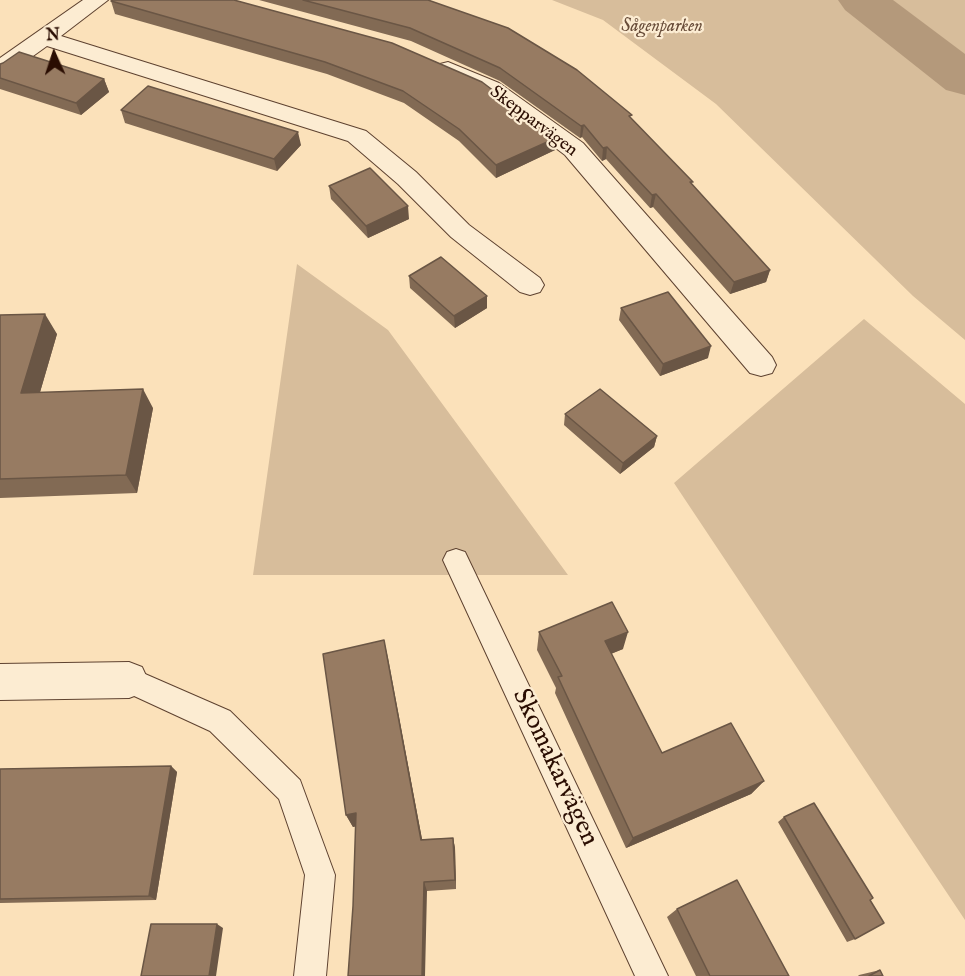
<!DOCTYPE html>
<meta charset="utf-8">
<style>
body{margin:0}
#map{position:relative;width:965px;height:976px;overflow:hidden;background:#fbe1ba;font-family:"IM FELL English",serif}
canvas{display:block}
.north{position:absolute;left:24px;top:24px;width:60px;height:60px;-webkit-text-stroke:4px #fcecd2;paint-order:stroke;rotate:357deg;font-size:16px;font-weight:700;line-height:24px;text-align:center;color:#2a0d02}
.north::after{content:'';display:block;margin:auto;width:21px;height:27px;background:#2a0d02;clip-path:polygon(50% 0,100% 100%,50% 72%,0 100%)}
</style>
<div id="map">
<canvas width="965" height="976"></canvas>
<div class="north">N</div>
</div>
<script>
const context = document.querySelector('canvas').getContext('2d');
context.lineJoin = 'round';
function fillPath(path, color) { context.fillStyle = color; context.fill(path, 'evenodd'); }
function strokePath(path, color, width, dash) { context.strokeStyle = color; context.lineWidth = width; context.lineCap = dash ? 'butt' : 'round'; context.setLineDash(dash || []); context.stroke(path); }
function drawText(font, color, halo, rows, align = 'center') {
  context.font = font + ' "IM FELL English",serif'; context.lineWidth = 4.5; context.setLineDash([]); context.textBaseline = 'middle'; context.strokeStyle = halo; context.fillStyle = color; for (const [text, x, y, turn = 0] of rows) {
    context.save(); context.translate(x, y); context.rotate((+turn || 0) * Math.PI / 180); context.textAlign = isNaN(turn) ? turn : align; if (halo) context.strokeText(text, 0, 0); context.fillText(text, 0, 0); context.restore();
  }
}
fillPath(new Path2D(`
 M 552,0 L 965,0 L 965,340 L 913,296 L 716,104 L 603,20 Z
 M 297,264 L 388,330 L 568,575 L 253,575 Z
 M 864,319 L 965,404 L 965,920 L 674,483 Z`), '#d7bd9b');
fillPath(new Path2D(`
 M 838,0 L 893,0 L 965,54 L 965,95 L 946,90 L 845,10 Z`), '#b4997b');
const lane = new Path2D(`
 M 456,549 L 465,552 L 668,976 L 635,976 L 443,560 L 447,552 Z
 M 129,667 L 230,711 L 300,780 L 335,875 L 326,976 L 294,976 L 305,875 L 279,799 L 210,731 L 119,689 L 115,680 L 119,671 Z`);
const street = new Path2D(`
 M 83,0 L 108,0 L 61,36 L 366,131 L 416,172 L 469,225 L 540,278 L 544,285 L 540,292 L 530,295 L 520,292 L 451,237 L 398,184 L 348,141 L 47,46 L 8,74 L 0,76 L 0,58 Z
 M 448,62 L 499,83 L 583,143 L 772,357 L 776,365 L 772,373 L 761,376 L 750,373 L 565,155 L 483,93 L 440,74 L 437,69 L 440,64 Z
 M 129,662 L 142,667 L 148,680 L 142,693 L 129,698 L 0,700 L 0,664 Z`);
strokePath(lane, '#5e4230', 2);
strokePath(street, '#5e4230', 2);
fillPath(lane, '#fcecd2');
fillPath(street, '#fcecd2');
fillPath(new Path2D(`
 M 234,0 L 555,150 L 496,178 L 459,141 L 404,103 L 327,74 L 115,14 L 111,1 Z
 M 259,0 L 428,0 L 631,118 L 770,270 L 766,282 L 730,294 L 653,207 L 650,208 L 606,159 L 602,161 L 582,137 L 580,138 L 500,81 L 411,41 Z
 M 0,64 L 104,79 L 109,92 L 81,115 L 0,89 Z
 M 121,110 L 301,145 L 277,171 L 125,123 Z
 M 329,186 L 409,219 L 368,238 L 331,199 Z
 M 409,276 L 487,308 L 455,328 L 410,288 Z
 M 621,308 L 708,358 L 660,376 L 619,320 Z
 M 0,315 L 57,334 L 40,392 L 153,408 L 137,493 L 0,498 Z
 M 565,414 L 657,436 L 654,447 L 620,474 L 564,425 Z
 M 539,632 L 623,649 L 611,654 L 662,753 L 764,781 L 751,794 L 626,848 L 555,693 L 556,688 L 537,650 Z
 M 384,640 L 422,839 L 453,838 L 455,848 L 456,889 L 427,891 L 353,906 L 356,826 L 353,827 L 346,815 Z
 M 171,766 L 177,772 L 156,900 L 0,903 L 0,769 Z
 M 784,817 L 870,900 L 855,939 L 847,942 L 778,822 Z
 M 677,909 L 789,976 L 696,976 L 667,917 Z
 M 880,970 L 883,976 L 858,976 L 859,975 Z`), '#826a54');
fillPath(new Path2D(`
 M 104,79 L 109,92 L 81,115 L 76,103 Z
 M 584,125 L 582,137 L 580,138 L 581,126 Z
 M 298,132 L 301,145 L 277,171 L 274,159 Z
 M 556,138 L 555,150 L 496,178 L 496,165 Z
 M 607,147 L 606,159 L 602,161 L 603,148 Z
 M 656,194 L 653,207 L 650,208 L 652,195 Z
 M 408,206 L 409,219 L 368,238 L 366,226 Z
 M 770,270 L 766,282 L 730,294 L 734,282 Z
 M 487,296 L 487,308 L 455,328 L 454,316 Z
 M 45,314 L 57,334 L 34,413 L 21,393 Z
 M 711,346 L 708,358 L 660,376 L 663,364 Z
 M 143,389 L 153,408 L 137,493 L 126,475 Z
 M 657,436 L 654,447 L 620,474 L 623,463 Z
 M 628,632 L 623,649 L 600,658 L 605,641 Z
 M 384,640 L 388,658 L 424,850 L 421,840 Z
 M 171,766 L 177,772 L 156,900 L 149,896 Z
 M 764,781 L 751,794 L 626,848 L 633,838 Z
 M 356,813 L 362,825 L 353,827 L 346,815 Z
 M 453,838 L 455,848 L 456,889 L 455,880 Z
 M 424,882 L 427,891 L 425,976 L 422,976 Z
 M 217,924 L 223,928 L 216,976 L 209,976 Z`), '#6a5645');
const building = new Path2D(`
 M 113,0 L 234,0 L 392,43 L 482,82 L 556,138 L 496,165 L 459,129 L 403,91 L 325,62 L 111,1 Z
 M 303,0 L 428,0 L 508,28 L 577,70 L 632,115 L 629,116 L 693,182 L 690,182 L 770,270 L 734,282 L 656,194 L 652,195 L 607,147 L 603,148 L 584,125 L 581,126 L 500,68 L 410,28 Z
 M 19,52 L 104,79 L 76,103 L 0,78 L 0,64 L 3,63 Z
 M 148,86 L 298,132 L 274,159 L 121,110 Z
 M 370,168 L 408,206 L 366,226 L 329,186 Z
 M 441,257 L 487,296 L 454,316 L 409,276 Z
 M 668,292 L 711,346 L 663,364 L 621,308 Z
 M 45,314 L 21,393 L 143,389 L 126,475 L 0,479 L 0,315 Z
 M 600,389 L 657,436 L 623,463 L 565,414 Z
 M 612,602 L 628,632 L 605,641 L 662,753 L 731,723 L 764,781 L 633,838 L 558,677 L 562,676 L 539,632 Z
 M 384,640 L 421,840 L 453,838 L 455,880 L 424,882 L 422,976 L 348,976 L 353,906 L 356,813 L 346,815 L 323,654 Z
 M 171,766 L 149,896 L 0,899 L 0,769 Z
 M 814,803 L 873,898 L 870,900 L 884,923 L 855,939 L 784,817 Z
 M 737,880 L 789,976 L 710,976 L 677,909 Z
 M 151,924 L 217,924 L 209,976 L 141,976 Z
 M 880,970 L 883,976 L 869,976 Z`);
fillPath(building, '#977b62');
strokePath(building, '#6a5645', 1.5);
drawText('italic 18px', '#674b38', '#fcecd2', [
 ["Sågenparken",662,27]
]);
drawText('18px', '#2a0d02', '#fcecd2', [
 ["Skepparvägen",533,122,37]
]);
drawText('26px', '#2a0d02', '#fcecd2', [
 ["Skomakarvägen",554,768,65]
]);
</script>
